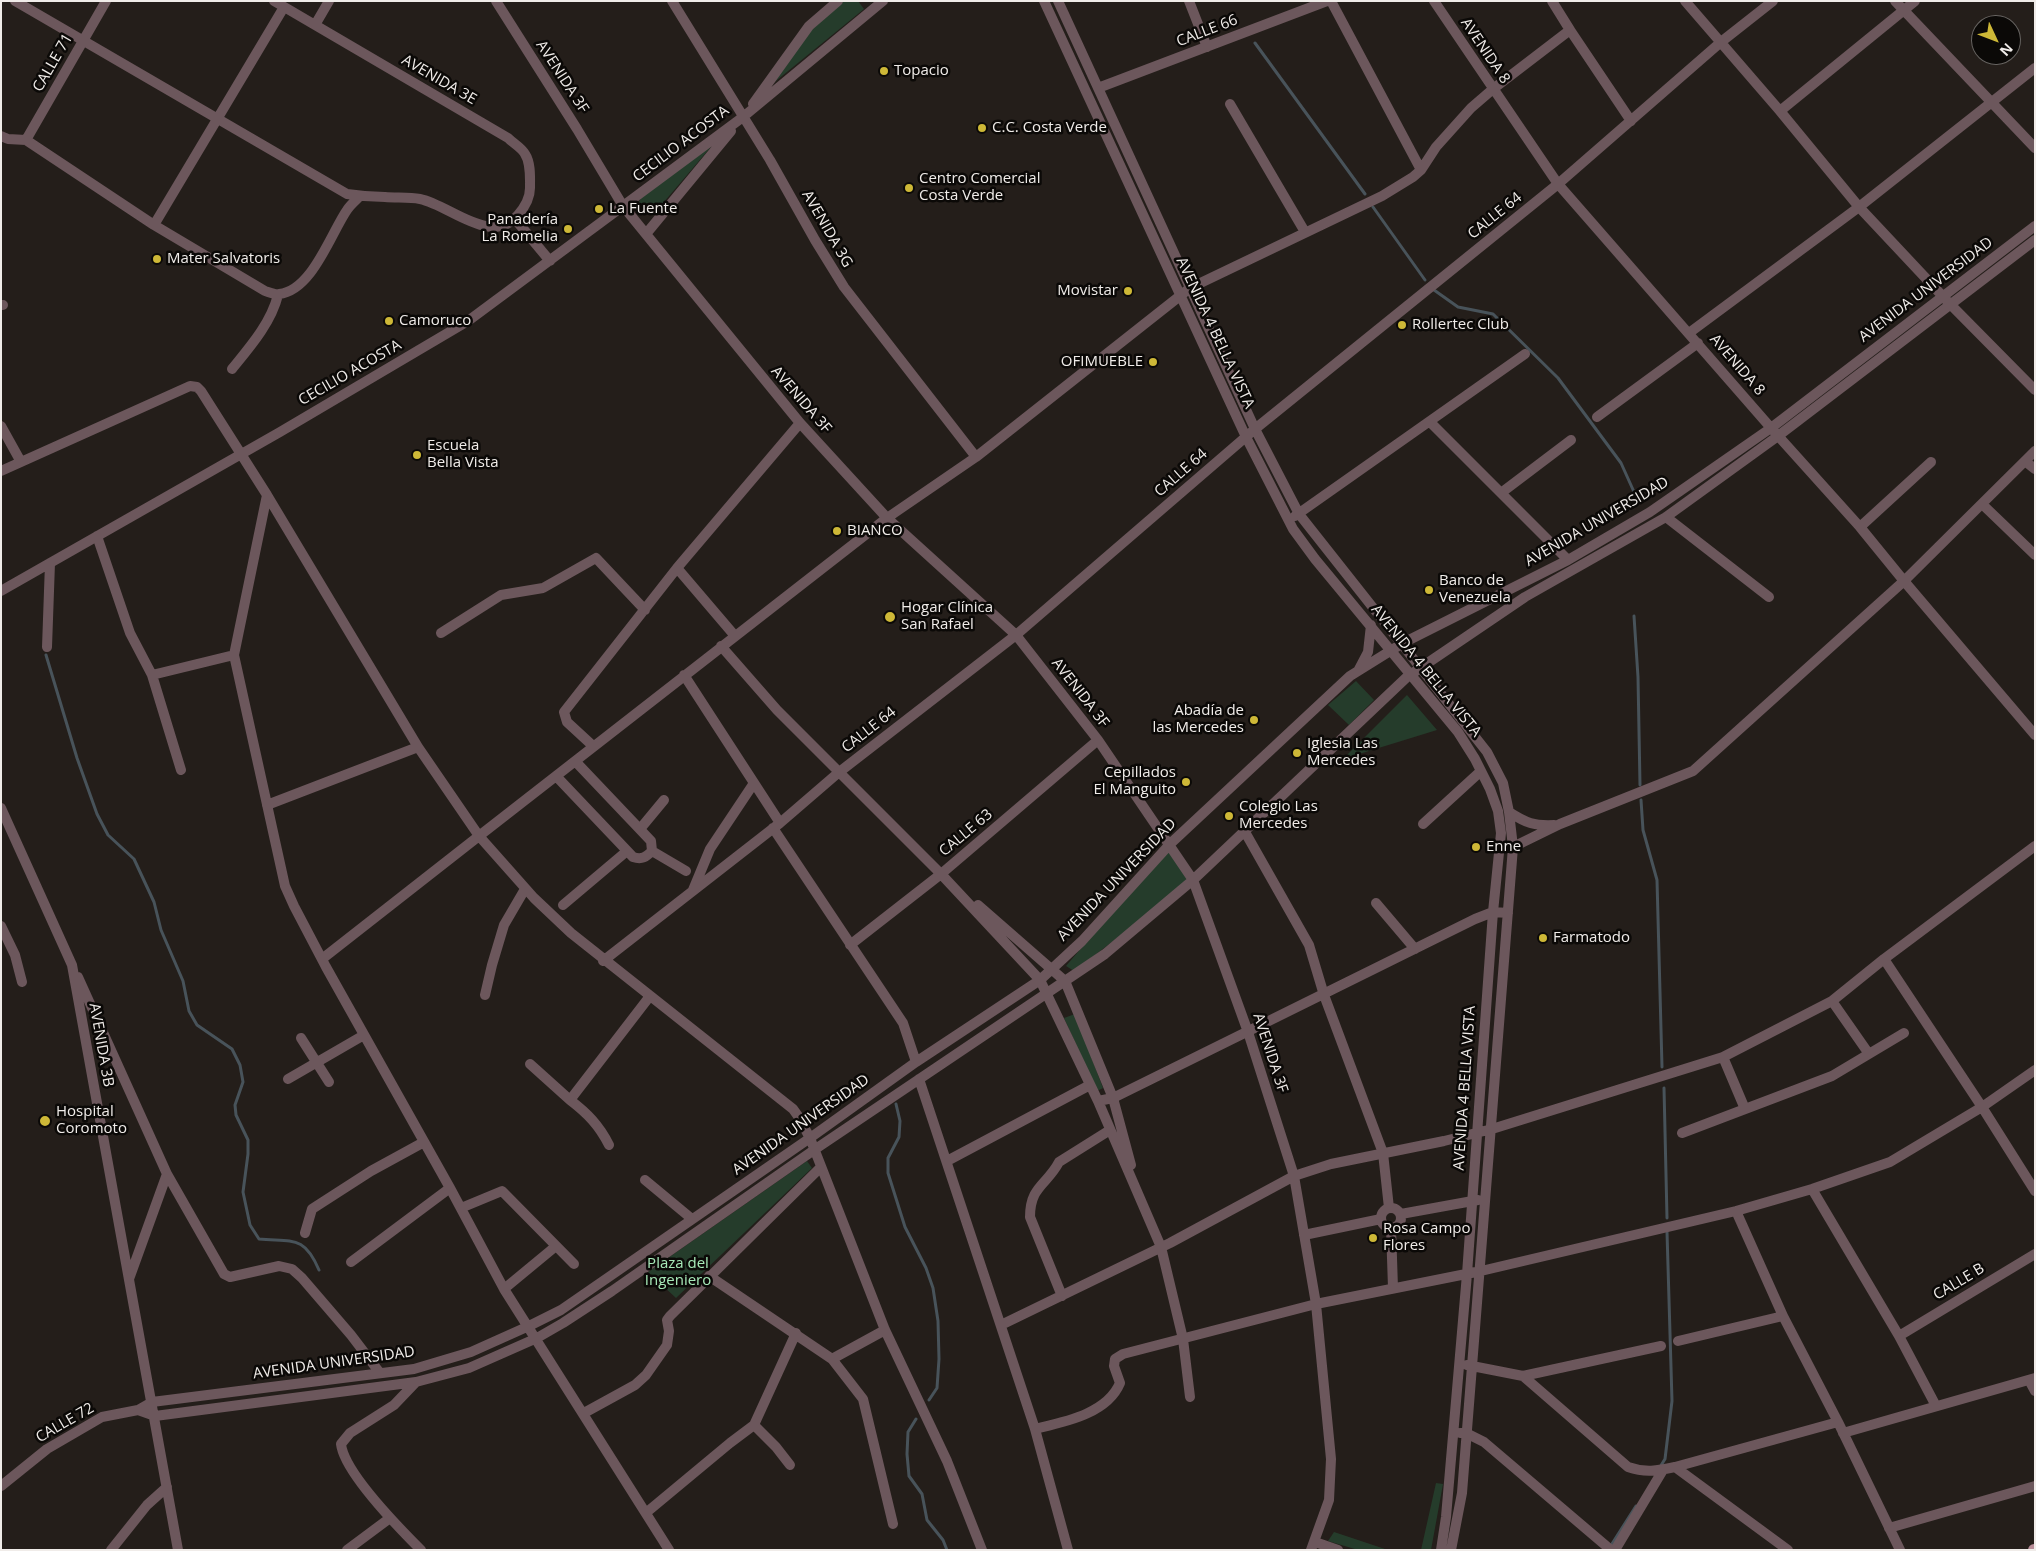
<!DOCTYPE html>
<meta charset="utf-8">
<style>
body{margin:0}
#map{position:relative;width:2036px;height:1551px;overflow:hidden;background:#241e1a;font-family:"Open Sans",sans-serif}
canvas{display:block}
.frame{position:absolute;inset:0;border:2px solid #f0ece9;pointer-events:none}
.north{position:absolute;left:1971px;top:15px;width:50px;height:50px;box-sizing:border-box;background:#0b0907;border:1px solid #676461;border-radius:50%;rotate:133deg;font-size:14px;font-weight:700;line-height:20px;text-align:center;color:#f0ece9}
.north::after{content:'';display:block;margin:auto;width:18px;height:22px;background:#ceb837;clip-path:polygon(50% 0,100% 100%,50% 72%,0 100%)}
</style>
<div id="map">
<canvas width="2036" height="1551"></canvas>
<div class="frame"></div>
<div class="north">N</div>
</div>
<script>
const context = document.querySelector('canvas').getContext('2d');
context.lineJoin = 'round';
function fillPath(path, color) { context.fillStyle = color; context.fill(path, 'evenodd'); }
function strokePath(path, color, width, dash) { context.strokeStyle = color; context.lineWidth = width; context.lineCap = dash ? 'butt' : 'round'; context.setLineDash(dash || []); context.stroke(path); }
function drawText(font, color, halo, rows, align = 'center') {
  context.font = font + ' "Open Sans",sans-serif'; context.lineWidth = 5; context.setLineDash([]); context.textBaseline = 'middle'; context.strokeStyle = halo; context.fillStyle = color; for (const [text, x, y, turn = 0] of rows) {
    context.save(); context.translate(x, y); context.rotate((+turn || 0) * Math.PI / 180); context.textAlign = isNaN(turn) ? turn : align; if (halo) context.strokeText(text, 0, 0); context.fillText(text, 0, 0); context.restore();
  }
}
fillPath(new Path2D(`
 M 844,1 L 858,1 L 864,9 L 771,85 L 812,29 Z
 M 716,141 L 658,209 L 646,212 L 639,209 L 638,204 L 641,198 Z
 M 1356,681 L 1374,700 L 1349,725 L 1328,705 Z
 M 1407,695 L 1437,730 L 1343,759 Z
 M 1170,844 L 1193,880 L 1074,971 L 1066,966 Z
 M 1075,1014 L 1103,1088 L 1097,1091 L 1064,1018 Z
 M 807,1161 L 812,1168 L 676,1298 L 648,1272 Z
 M 1436,1483 L 1443,1484 L 1431,1550 L 1421,1550 Z
 M 1334,1532 L 1388,1550 L 1358,1550 L 1328,1541 Z`), '#253c2b');
strokePath(new Path2D(`
 M 1255,43 L 1365,194
 M 1373,207 L 1425,280
 M 1434,290 L 1458,307 L 1493,314 L 1558,378 L 1621,463 L 1639,503
 M 1634,616 L 1638,677 L 1640,785
 M 46,655 L 77,758 L 97,814 L 108,835 L 134,859 L 154,902 L 161,930 L 183,981 L 189,1011 L 197,1025 L 232,1049 L 240,1065 L 243,1082 L 235,1105 L 236,1115 L 248,1140 L 248,1154 L 243,1192 L 250,1225 L 259,1239 C 293,1242 304,1235 319,1270
 M 1641,800 L 1643,830 L 1657,880 L 1662,1067
 M 1664,1088 L 1667,1218
 M 896,1104 L 900,1121 L 899,1137 L 888,1158 L 888,1173 L 905,1227 L 926,1268 L 933,1288 L 938,1321 L 939,1359 L 937,1388 L 929,1400
 M 916,1419 L 908,1432 L 907,1454 L 909,1476 L 922,1494 L 927,1520 L 943,1540 L 947,1550
 M 1660,1467 L 1665,1459 L 1672,1401 L 1667,1232
 M 1610,1547 L 1636,1506`), '#48535a', 3);
strokePath(new Path2D(`
 M 15,1 L 347,194 C 360,196 372,197 385,197 C 396,198 409,197 420,199 C 450,205 491,247 518,215 C 524,208 530,198 530,188 C 530,178 531,163 525,154 C 522,148 513,143 508,138 L 274,1
 M 496,1 L 577,129 L 623,206 L 800,423 L 887,518 L 1016,635 L 1098,740 L 1193,880 L 1248,1032 L 1294,1176 L 1316,1304 L 1331,1459 L 1329,1500 L 1311,1550
 M 672,1 L 770,160 L 815,240 L 844,287 L 976,457
 M 1044,1 L 1246,437 L 1293,529 L 1315,559 L 1458,732 L 1475,759 L 1490,789 L 1498,811 L 1501,833 L 1493,912 L 1467,1274 L 1446,1517 L 1441,1550
 M 1058,1 L 1255,429 L 1299,514 L 1487,752 L 1503,783 L 1509,812 L 1513,847 L 1462,1493 L 1451,1550
 M 1189,1 L 1207,47
 M 1331,1 L 1421,170
 M 1434,1 L 1558,184 L 1771,428 L 1860,527 L 1904,581 L 2035,735
 M 1685,1 L 1780,111 L 1859,207 L 1950,304 L 2035,390
 M 1895,1 L 2035,148
 M 315,25 L 329,1
 M 1570,30 L 1631,121
 M 1098,88 L 1327,1
 M 753,104 L 809,26 L 838,1
 M 1230,104 L 1305,232
 M 1780,111 L 1915,1
 M 1,136 L 8,139 L 26,140 L 154,225 L 265,291 C 269,292 275,295 279,294 C 312,291 331,233 347,210 C 350,205 356,200 360,196
 M 26,140 L 106,1
 M 515,219 L 550,261
 M 154,225 L 284,7
 M 646,234 L 731,131
 M 1,305 L 3,305
 M 1689,333 L 1859,207 L 2035,68
 M 232,369 C 250,347 271,323 278,295
 M 1597,417 L 1698,343
 M 1430,422 L 1568,560
 M 1,426 L 21,462
 M 2025,461 L 2035,469
 M 1,471 L 190,386 L 197,387 L 201,391 L 267,495 L 418,747 L 479,836 L 322,959
 M 1501,493 L 1571,440
 M 267,495 L 234,655 L 285,886 L 294,906 L 326,967 L 450,1188 L 504,1289 L 669,1550
 M 1982,504 L 2035,555
 M 1295,516 L 1525,354
 M 1666,517 L 1769,597
 M 1860,527 L 1931,462
 M 97,536 L 130,633 L 152,675 L 181,770
 M 677,568 L 735,636
 M 1,591 L 280,432 L 468,321 L 743,117 L 883,1
 M 441,633 L 501,595 L 543,588 L 596,558 L 645,610
 M 721,646 L 777,710 L 941,874 L 1040,980 L 1098,1101 L 1161,1247 L 1183,1339 L 1190,1397
 M 47,647 L 50,563
 M 1358,671 L 1368,652 L 1371,625
 M 152,675 L 234,655
 M 684,675 L 780,823
 M 593,746 L 567,722 L 564,712 L 677,568 L 800,423
 M 556,776 L 633,857 C 642,860 646,857 652,851 L 651,841 L 575,761
 M 267,805 L 418,747
 M 1,808 L 72,965 L 178,1550
 M 1509,812 C 1526,823 1534,826 1554,825
 M 1423,824 L 1481,771
 M 773,828 L 903,1023 L 916,1062
 M 640,829 L 664,800
 M 1245,832 L 1309,945 L 1324,995 L 1383,1153 L 1389,1208
 M 1513,847 L 1560,824 L 1693,771 L 1904,581 L 2035,451
 M 652,851 L 686,871
 M 693,890 L 710,849 L 754,783
 M 1376,903 L 1415,949
 M 563,905 L 627,851
 M 978,905 L 1065,981 L 1113,1098 L 1131,1165
 M 1,926 L 15,955 L 22,982
 M 850,945 L 941,874 L 1098,740
 M 1884,959 L 1982,1107 L 2035,1191
 M 603,961 L 780,823 L 838,773 L 1016,635 L 1255,429 L 1558,184 L 1721,42 L 1773,1
 M 78,977 L 167,1174 L 129,1279
 M 485,995 L 492,965 L 504,925 L 525,889
 M 1832,1001 L 1869,1054
 M 301,1038 L 329,1082
 M 1723,1057 L 1745,1109
 M 530,1064 L 570,1100
 M 288,1079 L 364,1035
 M 919,1079 L 1035,1429 L 1068,1550
 M 1098,1101 L 1113,1098 L 1475,919 L 1493,912 L 1508,913
 M 1682,1133 L 1832,1076 L 1904,1033
 M 609,1145 C 599,1125 587,1113 570,1100 L 650,996
 M 947,1161 L 1090,1085
 M 167,1174 L 224,1274 L 230,1277 L 279,1266 L 292,1269 L 302,1278 L 351,1335 L 380,1373
 M 645,1180 L 692,1219
 M 1812,1189 L 1899,1336 L 1936,1406
 M 461,1208 L 502,1191 L 574,1264
 M1381 1218a10 10 0 1 1 20 0a10 10 0 1 1-20 0Z
 M 1736,1211 L 1783,1316 L 1838,1422 L 1900,1550
 M 1401,1214 L 1478,1200
 M 1391,1228 L 1393,1288
 M 305,1233 L 312,1209 L 371,1171 L 424,1142
 M 1304,1235 L 1381,1219
 M 351,1262 L 450,1188
 M 709,1276 L 832,1359 L 863,1399 L 893,1524
 M 504,1289 L 556,1246
 M 1062,1296 L 1030,1217 C 1030,1186 1047,1185 1059,1162 L 1110,1130
 M 1001,1325 L 1170,1243 L 1294,1176 L 1331,1164 L 1444,1141 L 1492,1129 L 1723,1057 L 1832,1001 L 1884,959 L 2035,846
 M 1899,1336 L 2035,1254
 M 1678,1341 L 1783,1316
 M 832,1359 L 885,1330
 M 1467,1365 L 1523,1376 L 1661,1346
 M 1523,1376 L 1628,1467 C 1645,1473 1657,1471 1675,1467 L 1838,1422
 M 2029,1380 L 2035,1391
 M 416,1382 L 394,1405 L 350,1433 L 341,1444 C 344,1472 400,1529 421,1550
 M 138,1410 L 155,1416 L 416,1382 L 469,1368 L 537,1338 L 563,1323 L 612,1291 L 814,1150 L 1105,954 L 1193,880 L 1407,677 L 1525,597 L 1666,517 L 1778,436 L 2035,240
 M 584,1413 L 635,1385 L 646,1375 L 667,1345 L 669,1331 L 667,1320 L 670,1316 L 821,1167
 M 754,1425 L 776,1447 L 790,1465
 M 1035,1429 C 1064,1422 1107,1414 1120,1383 L 1114,1366 L 1115,1359 L 1123,1354 L 1316,1304 L 1481,1271 L 1736,1211 L 1812,1189 L 1890,1162 L 1982,1107 L 2035,1070
 M 1460,1433 L 1466,1433 L 1484,1442 L 1611,1550
 M 1843,1433 L 2035,1378
 M 1675,1467 L 1788,1550
 M 1,1486 L 47,1449 L 102,1417 L 138,1410 L 152,1402 L 414,1369 L 471,1352 L 529,1326 L 561,1310 L 810,1138 L 916,1062 L 1040,980 L 1082,941 L 1170,844 L 1350,676 L 1403,643 L 1568,560 L 1650,512 L 1771,428 L 2035,226
 M 647,1512 L 730,1443 L 754,1425 L 796,1333
 M 1889,1528 L 2035,1486
 M 1315,1542 L 1338,1550
 M 111,1550 L 147,1505 L 167,1487
 M 347,1550 L 390,1518
 M 982,1550 L 947,1461 L 885,1330 L 810,1138 L 798,1116 L 793,1109 L 571,933 L 534,898 L 479,836 L 887,518 L 976,457 L 1190,288 L 1382,196 L 1413,177 L 1421,170 L 1436,147 L 1471,108 L 1493,89 L 1570,30 L 1552,1
 M 1615,1550 L 1663,1470`), '#6c575c', 10);
strokePath(new Path2D(`
 M 2034,1550 L 2035,1550`), '#b98d98', 12);
for (const [x, y, r, color] of [
 [884,71,5,"#ceb837"],
 [982,128,5,"#ceb837"],
 [909,188,5,"#ceb837"],
 [599,209,5,"#ceb837"],
 [568,229,5,"#ceb837"],
 [157,259,5,"#ceb837"],
 [1128,291,5,"#ceb837"],
 [389,321,5,"#ceb837"],
 [1402,325,5,"#ceb837"],
 [1153,362,5,"#ceb837"],
 [417,455,5,"#ceb837"],
 [837,531,5,"#ceb837"],
 [1429,590,5,"#ceb837"],
 [890,617,6,"#ceb837"],
 [1254,720,5,"#ceb837"],
 [1297,753,5,"#ceb837"],
 [1186,782,5,"#ceb837"],
 [1229,816,5,"#ceb837"],
 [1476,847,5,"#ceb837"],
 [1543,938,5,"#ceb837"],
 [45,1121,6,"#ceb837"],
 [1373,1238,5,"#ceb837"]
]) { const dot = new Path2D(); dot.arc(x, y, r, 0, 2 * Math.PI); context.fillStyle = color; context.fill(dot); strokePath(dot, '#0b0907', 2); }
drawText('15px', '#f0ece9', '#0b0907', [
 ["CALLE 66",1207,31,-21],
 ["AVENIDA 8",1485,51,56],
 ["CALLE 71",53,63,-60],
 ["AVENIDA 3F",562,77,57],
 ["AVENIDA 3E",439,80,30],
 ["CECILIO ACOSTA",681,144,-37],
 ["CALLE 64",1495,216,-39],
 ["AVENIDA 3G",827,229,60],
 ["AVENIDA UNIVERSIDAD",1926,290,-37],
 ["AVENIDA 4 BELLA VISTA",1215,333,65],
 ["AVENIDA 8",1737,365,49],
 ["CECILIO ACOSTA",350,373,-30],
 ["AVENIDA 3F",801,400,49],
 ["CALLE 64",1181,473,-41],
 ["AVENIDA UNIVERSIDAD",1597,522,-30],
 ["AVENIDA 4 BELLA VISTA",1426,671,51],
 ["AVENIDA 3F",1080,693,52],
 ["CALLE 64",869,730,-38],
 ["CALLE 63",966,833,-40],
 ["AVENIDA UNIVERSIDAD",1117,880,-46],
 ["AVENIDA 3B",101,1045,80],
 ["AVENIDA 3F",1270,1053,72],
 ["AVENIDA 4 BELLA VISTA",1465,1088,-86],
 ["AVENIDA UNIVERSIDAD",801,1125,-35],
 ["CALLE B",1959,1282,-31],
 ["AVENIDA UNIVERSIDAD",334,1363,-8],
 ["CALLE 72",65,1423,-30]
]);
drawText('15px', '#f0ece9', '#0b0907', [
 ["Topacio",894,71],
 ["C.C. Costa Verde",992,128],
 ["Centro Comercial",919,179],
 ["Costa Verde",919,196],
 ["La Fuente",609,209],
 ["Panadería",558,220,"right"],
 ["La Romelia",558,237,"right"],
 ["Mater Salvatoris",167,259],
 ["Movistar",1118,291,"right"],
 ["Camoruco",399,321],
 ["Rollertec Club",1412,325],
 ["OFIMUEBLE",1143,362,"right"],
 ["Escuela",427,446],
 ["Bella Vista",427,463],
 ["BIANCO",847,531],
 ["Banco de",1439,581],
 ["Venezuela",1439,598],
 ["Hogar Clínica",901,608],
 ["San Rafael",901,625],
 ["Abadía de",1244,711,"right"],
 ["las Mercedes",1244,728,"right"],
 ["Iglesia Las",1307,744],
 ["Mercedes",1307,761],
 ["Cepillados",1176,773,"right"],
 ["El Manguito",1176,790,"right"],
 ["Colegio Las",1239,807],
 ["Mercedes",1239,824],
 ["Enne",1486,847],
 ["Farmatodo",1553,938],
 ["Hospital",56,1112],
 ["Coromoto",56,1129],
 ["Rosa Campo",1383,1229],
 ["Flores",1383,1246]
], 'left');
drawText('15px', '#a7e9b8', '#0b0907', [
 ["Plaza del",678,1264],
 ["Ingeniero",678,1281]
]);
</script>
